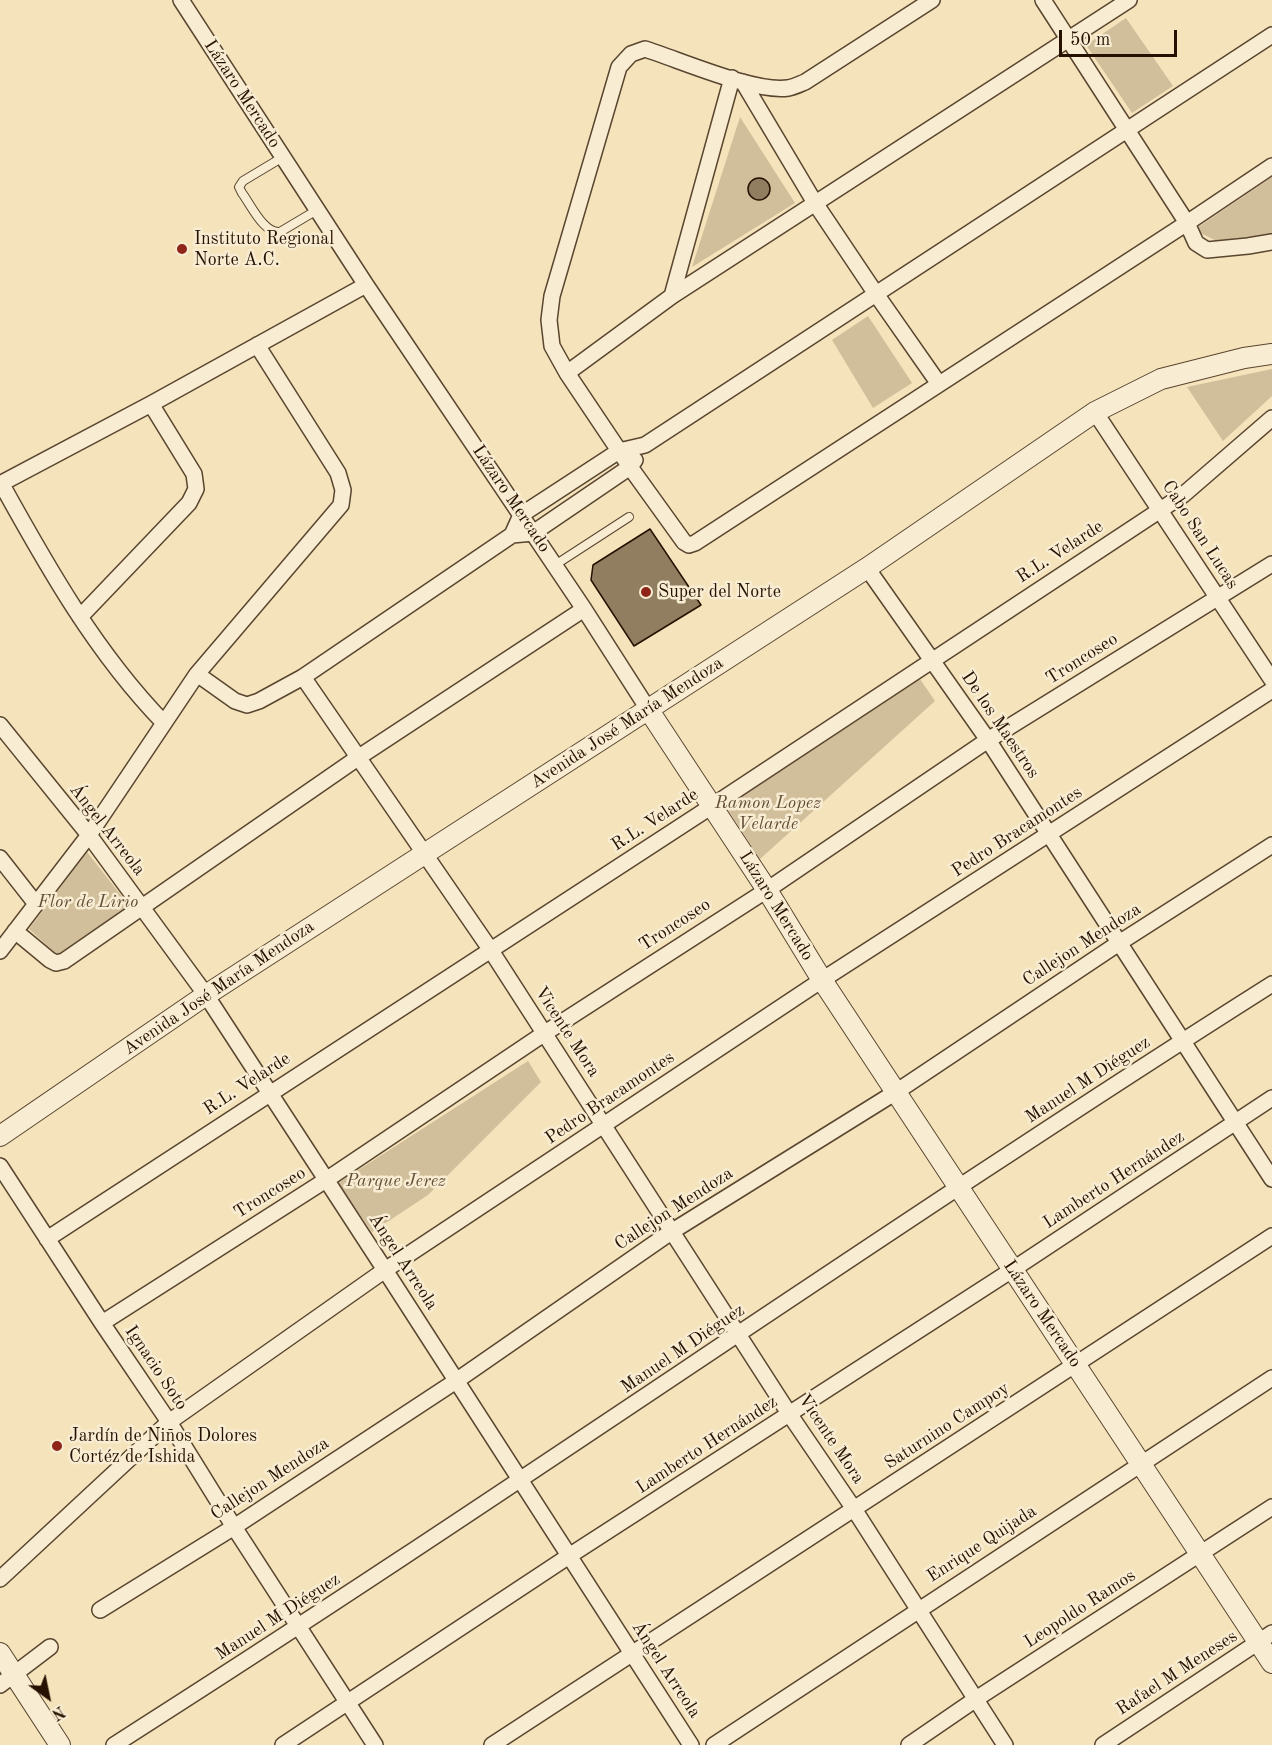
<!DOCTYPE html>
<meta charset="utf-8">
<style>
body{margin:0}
#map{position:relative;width:1272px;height:1745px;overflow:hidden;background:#f4e3bb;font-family:"Old Standard TT",serif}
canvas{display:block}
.north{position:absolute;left:18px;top:1667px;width:60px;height:60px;-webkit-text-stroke:4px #f8edd3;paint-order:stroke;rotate:147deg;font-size:16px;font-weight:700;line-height:24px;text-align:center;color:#261000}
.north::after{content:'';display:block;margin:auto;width:21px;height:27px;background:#261000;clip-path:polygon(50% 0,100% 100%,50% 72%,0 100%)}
.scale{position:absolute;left:1059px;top:30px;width:118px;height:27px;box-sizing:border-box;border:3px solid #261000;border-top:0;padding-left:8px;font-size:18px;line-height:21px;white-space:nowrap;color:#261000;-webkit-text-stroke:4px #f8edd3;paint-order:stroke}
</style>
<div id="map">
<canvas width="1272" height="1745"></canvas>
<div class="north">N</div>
<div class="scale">50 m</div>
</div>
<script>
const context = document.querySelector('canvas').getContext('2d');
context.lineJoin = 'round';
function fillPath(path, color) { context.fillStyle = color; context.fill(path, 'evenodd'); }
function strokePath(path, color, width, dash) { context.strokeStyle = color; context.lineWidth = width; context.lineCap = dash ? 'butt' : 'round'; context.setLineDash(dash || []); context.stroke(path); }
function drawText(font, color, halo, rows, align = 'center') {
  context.font = font + ' "Old Standard TT",serif'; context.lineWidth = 5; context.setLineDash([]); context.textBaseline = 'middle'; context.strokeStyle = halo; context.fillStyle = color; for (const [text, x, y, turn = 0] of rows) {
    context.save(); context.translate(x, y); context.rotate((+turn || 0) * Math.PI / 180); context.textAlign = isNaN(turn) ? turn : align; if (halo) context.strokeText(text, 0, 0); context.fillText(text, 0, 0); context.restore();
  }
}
fillPath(new Path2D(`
 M 1126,18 L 1173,86 L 1132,113 L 1086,45 Z
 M 740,117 L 795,203 L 692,267 Z
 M 1272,177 L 1272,234 L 1221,243 L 1194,230 Z
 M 868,316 L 912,383 L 873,408 L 832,340 Z
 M 1272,369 L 1272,396 L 1223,441 L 1187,387 Z
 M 920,679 L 935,701 L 760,859 L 726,807 Z
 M 87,852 L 131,908 L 61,958 L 29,929 Z
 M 528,1061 L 541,1082 L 428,1195 L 372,1232 L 338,1183 Z`), '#d1bf9b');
const building = new Path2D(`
 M748 189a11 11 0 1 1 22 0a11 11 0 1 1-22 0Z
 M 650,529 L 701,605 L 634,646 L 591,580 L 593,565 Z`);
fillPath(building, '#917e61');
strokePath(building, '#261000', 1.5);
const service = new Path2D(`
 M 283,157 L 243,181 L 239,187 L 242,193 C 251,205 264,234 280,232 L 317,210
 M 555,565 L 629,517`);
const minor = new Path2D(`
 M 181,0 L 366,285 L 584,609 L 648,709
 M 932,0 L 805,82 C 800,84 794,87 788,88 C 755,93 680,60 645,49 L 631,54 L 619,67 L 552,296 L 549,320 L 552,346 L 567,373 L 630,467 L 684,542 L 689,545 L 695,543 L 1187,223 L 1196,243 L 1207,250 L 1248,246 L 1272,242
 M 1043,0 L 1187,223 L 1272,166
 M 743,82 L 815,203 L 876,294 L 939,384
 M 672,296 L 732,78
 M 567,373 L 672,296 L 1129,0
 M 1095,412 L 1272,680
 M 1,483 C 48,568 96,653 164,723
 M 0,484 L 151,404 L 366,285
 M 512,535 L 521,515 L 619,451 L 645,445 L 1272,35
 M 867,568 L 988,740 L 1272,1179
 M 80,617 L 189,503 L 196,489 L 194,474 L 151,404
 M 197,674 L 235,701 L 247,705 L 259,701 L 303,677 L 512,535 L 533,533 L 630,467 L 635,460
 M 303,677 L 490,949 L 790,1415 L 854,1509 L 1005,1745
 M 0,725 L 89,835 L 206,995 L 385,1270 L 691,1745
 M 0,858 L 36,904
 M 15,931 L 50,960 L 56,963 L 64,961 L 359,757 L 584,609
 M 0,951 L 89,835 L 197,674 L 341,505 L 343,490 L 338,473 L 257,345
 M 0,1166 L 102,1323 L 169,1422 L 234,1527 L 375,1745
 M 47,1239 L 712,806 L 1183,495 L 1272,418
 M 102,1323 L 326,1180 L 545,1033 L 767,890 L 988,740 L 1272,564
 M 0,1579 L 169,1422 L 385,1270 L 822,980 L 1272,690
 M 100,1610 L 234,1527 L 456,1381 L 671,1232 L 896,1092 L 1119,943 L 1272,845
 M 0,1685 L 50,1647
 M 114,1745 C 504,1497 882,1231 1272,984
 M 283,1745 L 569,1556 L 1012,1270 L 1272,1098
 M 492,1745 L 1272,1236
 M 714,1745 L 1272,1378
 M 909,1745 L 976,1699 L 1272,1507
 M 1103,1745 L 1272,1633`);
const tertiary = new Path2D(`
 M 648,709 L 767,890 L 822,980 L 1272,1663
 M 0,1136 L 206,995 L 867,568 L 1095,412 L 1161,379 L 1244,358 L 1272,354
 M 0,1653 L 60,1745`);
strokePath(service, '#5a452f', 10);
strokePath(minor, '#5a452f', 18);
strokePath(tertiary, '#5a452f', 22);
strokePath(service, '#f8edd3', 8);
strokePath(minor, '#f8edd3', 15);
strokePath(tertiary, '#f8edd3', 20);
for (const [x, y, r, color] of [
 [182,249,6,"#8f2418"],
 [646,592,6,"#8f2418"],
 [57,1446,6,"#8f2418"]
]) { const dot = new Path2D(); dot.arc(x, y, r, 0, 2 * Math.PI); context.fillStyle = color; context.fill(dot); strokePath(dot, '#f8edd3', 2); }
drawText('18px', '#261000', '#f8edd3', [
 ["Lázaro Mercado",242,94,57],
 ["Lázaro Mercado",511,499,56],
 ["Cabo San Lucas",1200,535,57],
 ["R.L. Velarde",1060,552,-33],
 ["Troncoseo",1082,659,-32],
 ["Avenida José María Mendoza",627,723,-33],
 ["De los Maestros",1000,725,56],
 ["R.L. Velarde",655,820,-33],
 ["Ángel Arreola",107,830,52],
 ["Pedro Bracamontes",1017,832,-33],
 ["Lázaro Mercado",776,906,58],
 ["Troncoseo",675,925,-33],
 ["Callejon Mendoza",1082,945,-33],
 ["Avenida José María Mendoza",219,988,-34],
 ["Vicente Mora",567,1032,57],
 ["Manuel M Diéguez",1088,1080,-33],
 ["R.L. Velarde",247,1084,-33],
 ["Pedro Bracamontes",610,1098,-34],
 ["Lamberto Hernández",1114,1180,-33],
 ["Troncoseo",270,1193,-32],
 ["Callejon Mendoza",674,1209,-33],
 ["Ángel Arreola",403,1262,57],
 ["Lázaro Mercado",1042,1314,56],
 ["Manuel M Diéguez",683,1349,-34],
 ["Ignacio Soto",156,1368,56],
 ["Saturnino Campoy",947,1426,-33],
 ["Vicente Mora",831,1439,56],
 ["Lamberto Hernández",707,1445,-33],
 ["Callejon Mendoza",270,1479,-33],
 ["Enrique Quijada",982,1544,-33],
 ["Leopoldo Ramos",1080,1609,-33],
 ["Manuel M Diéguez",278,1617,-33],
 ["Ángel Arreola",666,1670,57],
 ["Rafael M Meneses",1177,1673,-33]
]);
drawText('18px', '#261000', '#f8edd3', [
 ["Instituto Regional",194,239],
 ["Norte A.C.",194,260],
 ["Super del Norte",658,592],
 ["Jardín de Niños Dolores",69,1436],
 ["Cortéz de Ishida",69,1457]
], 'left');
drawText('italic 18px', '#624d36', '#f8edd3', [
 ["Ramon Lopez",768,803],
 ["Velarde",768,824],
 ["Flor de Lirio",88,902],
 ["Parque Jerez",396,1181]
]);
</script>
